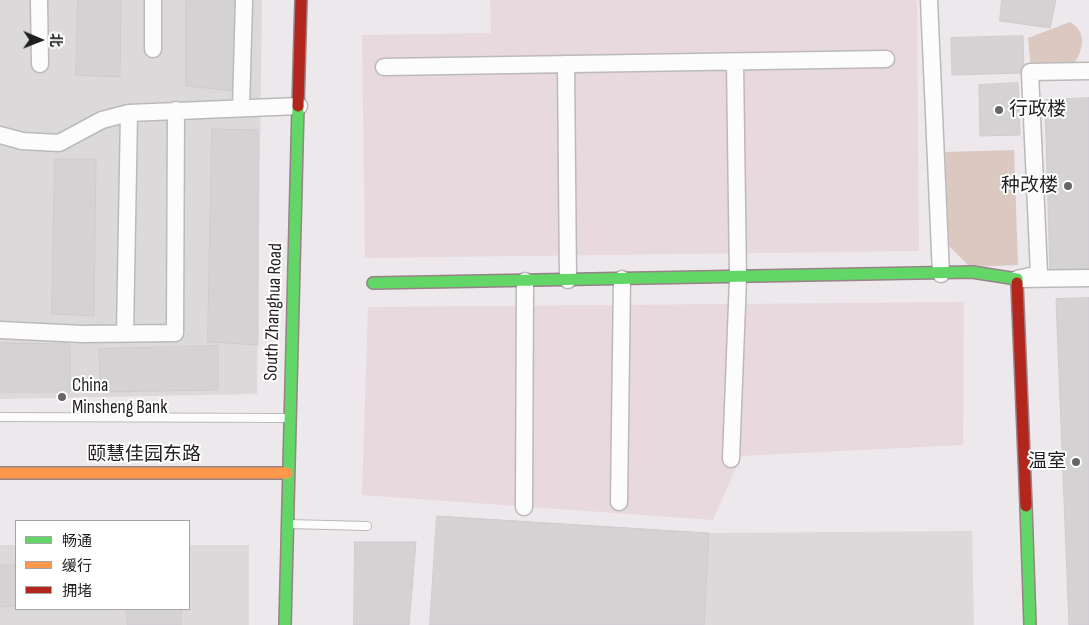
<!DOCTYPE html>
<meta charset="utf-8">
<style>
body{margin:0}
#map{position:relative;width:1089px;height:625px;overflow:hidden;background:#ede8eb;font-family:"Sofia Sans Condensed","Noto Sans SC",sans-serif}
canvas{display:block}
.legend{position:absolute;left:15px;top:520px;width:175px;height:90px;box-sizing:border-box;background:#fff;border:1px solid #a5a5a5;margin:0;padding:6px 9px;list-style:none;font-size:15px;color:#1f1f1f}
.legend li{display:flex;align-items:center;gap:10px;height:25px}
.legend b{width:25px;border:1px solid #a5a5a5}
.north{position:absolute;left:15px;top:15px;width:50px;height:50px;-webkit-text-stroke:4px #fff;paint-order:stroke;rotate:91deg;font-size:14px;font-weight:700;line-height:20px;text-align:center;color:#1f1f1f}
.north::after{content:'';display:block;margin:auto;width:18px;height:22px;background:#1f1f1f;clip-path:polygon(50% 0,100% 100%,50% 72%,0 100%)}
</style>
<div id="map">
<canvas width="1089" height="625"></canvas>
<ul class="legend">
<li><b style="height:6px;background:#63d668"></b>畅通</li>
<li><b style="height:6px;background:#ff974d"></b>缓行</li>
<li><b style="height:6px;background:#b3261e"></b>拥堵</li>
</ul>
<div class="north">北</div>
</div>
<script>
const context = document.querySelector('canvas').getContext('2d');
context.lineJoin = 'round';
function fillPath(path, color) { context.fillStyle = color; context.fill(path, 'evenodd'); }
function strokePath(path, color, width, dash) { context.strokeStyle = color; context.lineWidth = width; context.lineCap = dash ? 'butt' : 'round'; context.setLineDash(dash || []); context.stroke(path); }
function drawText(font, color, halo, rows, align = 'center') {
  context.font = font + ' "Sofia Sans Condensed","Noto Sans SC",sans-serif'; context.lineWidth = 4; context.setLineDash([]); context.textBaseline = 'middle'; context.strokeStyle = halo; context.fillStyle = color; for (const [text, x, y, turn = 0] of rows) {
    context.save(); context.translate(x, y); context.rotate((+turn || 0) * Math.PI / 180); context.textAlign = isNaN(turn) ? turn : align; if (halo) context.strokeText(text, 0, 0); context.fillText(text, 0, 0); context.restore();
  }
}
fillPath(new Path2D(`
 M 0,0 L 262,0 L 257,394 L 0,399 Z
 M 972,531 L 974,625 L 704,625 L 709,533 Z
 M 0,545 L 16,545 L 16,609 L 189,609 L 189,545 L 249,545 L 249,625 L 0,625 Z`), '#dcd9db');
fillPath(new Path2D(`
 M 490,0 L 917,0 L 919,251 L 365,258 L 362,35 L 491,33 Z
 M 964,302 L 963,445 L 741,456 L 713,520 L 362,495 L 368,307 Z`), '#e8d9de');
fillPath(new Path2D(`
 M 1070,22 C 1089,33 1083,53 1070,69 L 1031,70 L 1028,38 Z
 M 1014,150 L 1018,265 L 970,267 L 949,246 L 945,152 Z`), '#dac8c1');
const building = new Path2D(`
 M 78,0 L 121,0 L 120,77 L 76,75 Z
 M 186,0 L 236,0 L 235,91 L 186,86 Z
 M 1002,0 L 1056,0 L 1050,28 L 1000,21 Z
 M 1023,36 L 1024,73 L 952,75 L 951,38 Z
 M 1018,83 L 1020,135 L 980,136 L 979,85 Z
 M 1089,98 L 1089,272 L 1050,273 L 1045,100 Z
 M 212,129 L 258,130 L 258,345 L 208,342 Z
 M 55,159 L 96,159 L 94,316 L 52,314 Z
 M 1089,298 L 1089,625 L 1069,625 L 1056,299 Z
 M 0,343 L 70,344 L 70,392 L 0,392 Z
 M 218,346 L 218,390 L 100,392 L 99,349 Z
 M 437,516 L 709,533 L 704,625 L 430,625 Z
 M 355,542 L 416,542 L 409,625 L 354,625 Z
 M 0,565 L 16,565 L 16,606 L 0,607 Z
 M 127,609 L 181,609 L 181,625 L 128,625 Z`);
fillPath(building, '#d5d2d4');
strokePath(building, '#d0cace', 1);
const lane = new Path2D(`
 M 0,417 L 289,418
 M 288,524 L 367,526`);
const street = new Path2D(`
 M 39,0 L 40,64
 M 929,0 L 941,274
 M 153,49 L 153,0
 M 566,64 L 568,280
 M 384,67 L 886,59
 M 1089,71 L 1030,72 L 1039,274 L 1017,279 L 1089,278
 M 241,108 L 244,0
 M 0,135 L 22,141 L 59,143 L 102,120 L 129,113 L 299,106
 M 0,330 L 83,334 L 175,333 L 176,110
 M 125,334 L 129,113
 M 731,459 L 738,278 L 735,62
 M 619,502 L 622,279
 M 524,507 L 525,281`);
const fast = new Path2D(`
 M 373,283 L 972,272 L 1017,279 L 1017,283
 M 1026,506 L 1030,625
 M 285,625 L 298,106`);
const slow = new Path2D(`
 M 0,473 L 287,473`);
const jam = new Path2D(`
 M 298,106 L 301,0
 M 1017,283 L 1026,506`);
strokePath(lane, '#bcb9bb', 10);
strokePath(street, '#bcb9bb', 19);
strokePath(fast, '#968287', 14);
strokePath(slow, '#968287', 14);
strokePath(jam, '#968287', 14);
strokePath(lane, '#fcfcfc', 8);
strokePath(street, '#fcfcfc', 16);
strokePath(fast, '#63d668', 11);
strokePath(slow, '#ff974d', 11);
strokePath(jam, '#b3261e', 11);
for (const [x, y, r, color] of [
 [999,110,5,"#676566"],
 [1068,186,5,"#676566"],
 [62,397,5,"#676566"],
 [1076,462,5,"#676566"]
]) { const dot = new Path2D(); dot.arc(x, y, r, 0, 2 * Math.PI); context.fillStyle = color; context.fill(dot); strokePath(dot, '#fff', 2); }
drawText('19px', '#1f1f1f', '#fff', [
 ["行政楼",1009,110],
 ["种改楼",1058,186,"right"],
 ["China",72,386],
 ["Minsheng Bank",72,408],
 ["温室",1066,462,"right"]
], 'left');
drawText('19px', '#1f1f1f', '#fff', [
 ["South Zhanghua Road",274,312,-88],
 ["颐慧佳园东路",144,455]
]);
</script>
